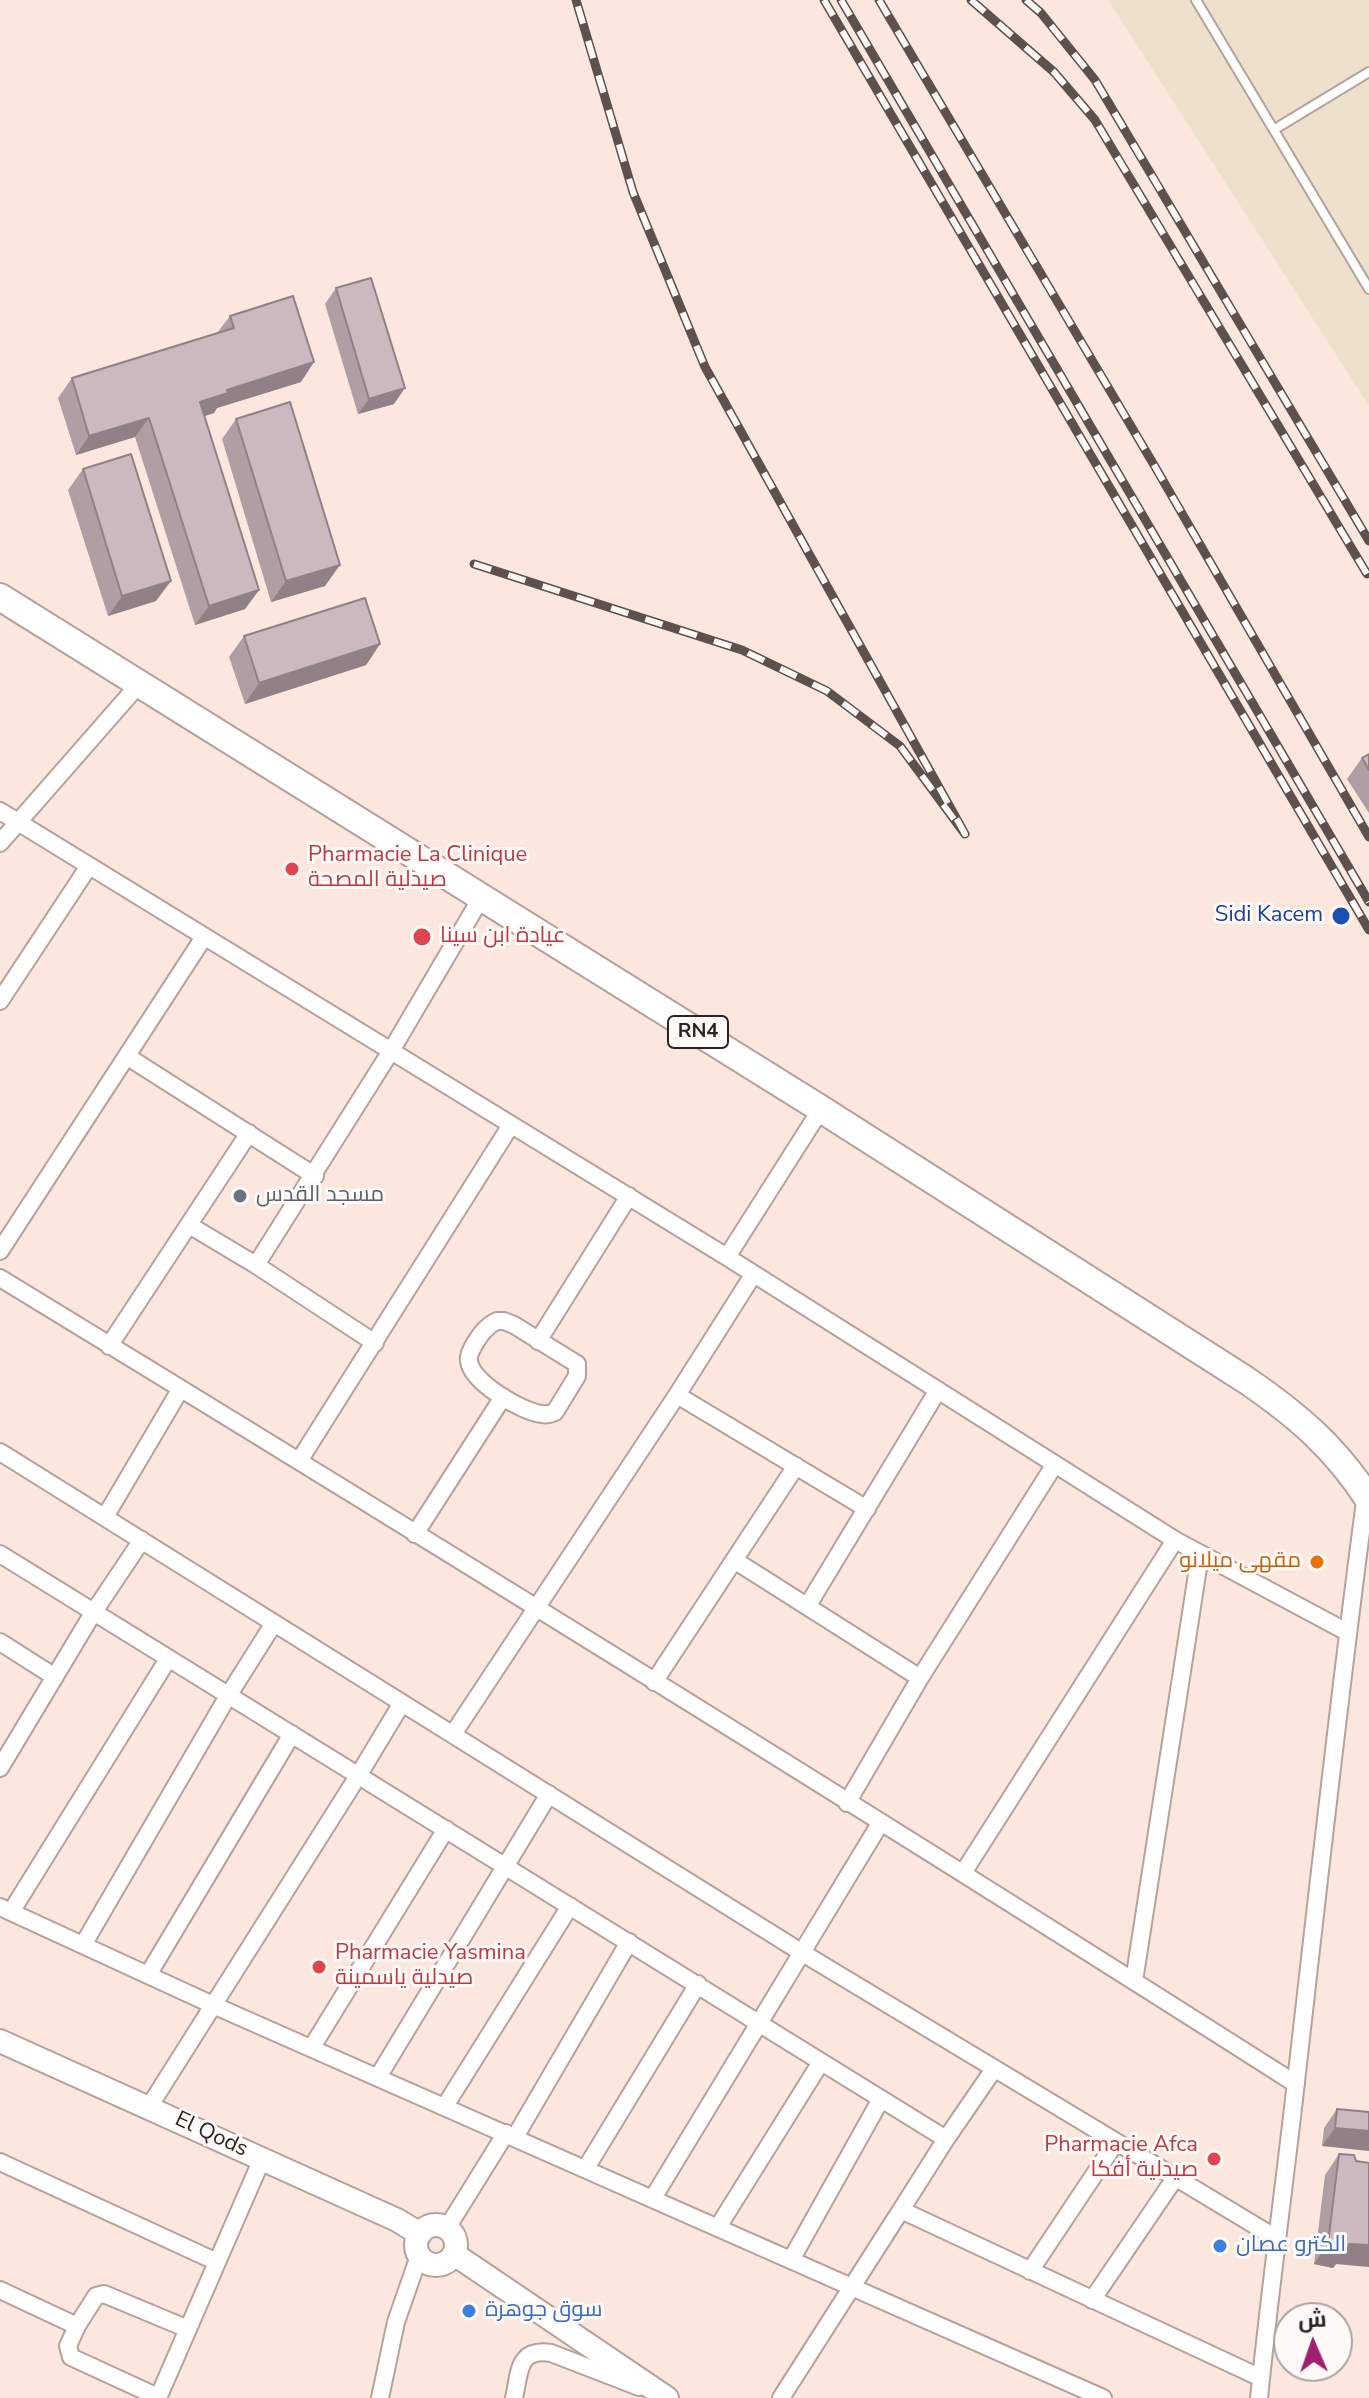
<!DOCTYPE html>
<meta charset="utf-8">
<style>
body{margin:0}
#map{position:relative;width:1369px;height:2398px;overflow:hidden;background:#fce7df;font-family:"Nunito Sans",Cairo,sans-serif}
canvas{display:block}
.north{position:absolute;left:1273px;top:2302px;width:80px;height:80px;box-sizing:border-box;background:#fdf9f7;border:2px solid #a9a4a1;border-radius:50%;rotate:358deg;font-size:22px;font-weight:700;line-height:32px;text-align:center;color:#2c2421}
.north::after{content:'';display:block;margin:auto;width:28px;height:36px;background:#a11f6e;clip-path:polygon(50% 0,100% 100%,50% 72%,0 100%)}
</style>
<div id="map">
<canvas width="1369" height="2398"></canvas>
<div class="north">ش</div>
</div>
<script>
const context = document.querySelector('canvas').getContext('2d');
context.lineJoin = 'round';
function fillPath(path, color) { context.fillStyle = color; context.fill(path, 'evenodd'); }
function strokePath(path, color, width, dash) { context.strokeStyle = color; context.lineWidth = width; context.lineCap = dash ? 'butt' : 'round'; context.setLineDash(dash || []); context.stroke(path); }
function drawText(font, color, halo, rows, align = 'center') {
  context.font = font + ' "Nunito Sans",Cairo,sans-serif'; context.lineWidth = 6; context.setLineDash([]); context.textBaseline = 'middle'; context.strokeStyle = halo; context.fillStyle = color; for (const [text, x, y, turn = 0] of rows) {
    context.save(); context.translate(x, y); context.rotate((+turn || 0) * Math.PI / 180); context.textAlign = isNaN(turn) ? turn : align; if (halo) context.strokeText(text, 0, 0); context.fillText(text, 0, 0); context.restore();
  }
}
fillPath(new Path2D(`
 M 1108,0 L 1369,0 L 1369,406 Z`), '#ede1cd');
const lane = new Path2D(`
 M 1196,0 L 1369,289
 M 1275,129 L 1369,72`);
const street = new Path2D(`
 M 0,811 L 727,1257 L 1175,1540 L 1347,1632
 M 0,843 L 140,683
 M 0,1001 L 89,866
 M 128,1057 L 315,1176
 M 189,1225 L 256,1265
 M 0,1251 L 204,937
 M 727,1257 L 821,1109
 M 0,1278 C 434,1543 867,1811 1296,2084
 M 497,1321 L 504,1321 L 514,1325 L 577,1364 L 577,1376 L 555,1412 C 550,1414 548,1415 542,1414 C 522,1412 471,1382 469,1361 C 468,1354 472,1349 475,1343 C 481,1334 486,1326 497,1321 Z
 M 538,1341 L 629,1196
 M 375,1343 L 256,1265 L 391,1051 L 481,898
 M 109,1346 L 249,1133
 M 677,1395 L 867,1509
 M 0,1452 L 801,1952 L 1276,2238
 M 299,1461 L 511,1125
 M 105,1517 L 180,1390
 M 415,1534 L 503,1397
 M 0,1554 L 946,2139
 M 734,1560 L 920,1678
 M 808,1605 L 938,1390
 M 0,1642 L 55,1677
 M 654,1682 L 796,1466
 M 453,1734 L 677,1395 L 753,1275
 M 0,1768 L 93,1613 L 142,1540
 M 847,1803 L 920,1678 L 1055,1464
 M 963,1873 L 1175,1540
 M 0,1907 L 213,2005 L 1103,2398
 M 11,1912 L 168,1659
 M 83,1945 L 228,1696 L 274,1623
 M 148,1975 L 292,1734
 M 1134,1981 L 1200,1555
 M 312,2047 L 446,1829
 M 994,2069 L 946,2139 L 901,2210 L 1261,2378
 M 378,2077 L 549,1794
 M 445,2106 L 570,1906
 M 149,2107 L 358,1776 L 402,1703
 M 515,2137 L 629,1942
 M 0,2162 L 217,2262
 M 586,2168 L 698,1984
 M 653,2198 L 881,1822
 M 718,2227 L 821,2062
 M 447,2228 L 506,2133
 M 791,2260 L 881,2099
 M 1030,2271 L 1116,2142
 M 0,2290 L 77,2326 L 96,2296 L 104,2294 L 188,2329
 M 1092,2300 L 1175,2178
 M 77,2326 L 68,2346 L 71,2357 L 158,2397
 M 158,2398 L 262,2159
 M 380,2398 L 396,2322 L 419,2256
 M 514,2398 C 520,2372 517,2348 551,2353 L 639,2387
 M 781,2398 L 901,2210
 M 1259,2398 C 1270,2289 1285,2181 1297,2073 C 1319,1880 1340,1687 1366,1494`);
const secondary = new Path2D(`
 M 0,2041 L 397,2220 L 420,2234
 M416 2245a20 20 0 1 1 40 0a20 20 0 1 1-40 0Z
 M 454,2254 L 667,2398`);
const primary = new Path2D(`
 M 0,597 L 821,1109 L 1246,1380 C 1297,1415 1335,1447 1369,1500`);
strokePath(lane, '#b5a29a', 12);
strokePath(street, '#b5a29a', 20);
strokePath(secondary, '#b5a29a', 26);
strokePath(primary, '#b5a29a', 30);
strokePath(lane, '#fff', 8);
strokePath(street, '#fff', 16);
strokePath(secondary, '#fff', 22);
strokePath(primary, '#fff', 26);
const rail = new Path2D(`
 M 824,0 L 1369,930
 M 841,0 L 1369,902
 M 879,0 L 1154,465 L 1369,837
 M 971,0 L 1054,72 L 1095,120 L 1367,574
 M 1026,0 L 1041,13 L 1095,80 L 1369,541
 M 474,564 L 742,650 L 827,691 L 900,746 L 965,834 L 705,367 L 633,192 L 576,0`);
strokePath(rail, '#5c514d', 9);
strokePath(rail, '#fdf9f7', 6, [18]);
fillPath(new Path2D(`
 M 336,288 L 394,404 L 358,414 L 325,304 Z
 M 230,316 L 301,382 L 217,408 L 214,413 L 204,416 L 259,590 L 245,609 L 195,625 L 135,437 L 76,455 L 58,398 L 72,378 L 217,333 Z
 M 236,419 L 325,586 L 271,602 L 222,439 Z
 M 83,469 L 156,601 L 108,616 L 68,490 Z
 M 244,636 L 380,644 L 366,665 L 245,704 L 229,657 Z
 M 1369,754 L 1369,813 L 1347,779 L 1362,758 Z
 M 1337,2109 L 1369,2112 L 1322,2146 L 1324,2128 Z
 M 1339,2154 L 1336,2264 L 1333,2268 L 1314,2264 L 1325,2175 Z`), '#af9ea4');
fillPath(new Path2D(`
 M 314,362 L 301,382 L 217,408 L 214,413 L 186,422 L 200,402 L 227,390 Z
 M 405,388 L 394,404 L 358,414 L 369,399 Z
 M 149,418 L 135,437 L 76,455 L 89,436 Z
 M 340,565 L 325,586 L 271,602 L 286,581 Z
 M 171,581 L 156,601 L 108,616 L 122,596 Z
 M 259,590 L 245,609 L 195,625 L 209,606 Z
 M 380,644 L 366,665 L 245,704 L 259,683 Z
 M 1335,2128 L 1369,2131 L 1369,2151 L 1322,2146 Z
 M 1328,2243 L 1369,2245 L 1369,2267 L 1336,2264 L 1333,2268 L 1314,2264 Z`), '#8f8186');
const building = new Path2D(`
 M 371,278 L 405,388 L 369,399 L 336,288 Z
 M 293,296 L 314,362 L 227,390 L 228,393 L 200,402 L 259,590 L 209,606 L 149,418 L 89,436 L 72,378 L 234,328 L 230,316 Z
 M 290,402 L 340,565 L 286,581 L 236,419 Z
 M 131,454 L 171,581 L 122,596 L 83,469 Z
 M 365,598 L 380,644 L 259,683 L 244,636 Z
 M 1369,754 L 1369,770 L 1362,758 Z
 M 1337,2109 L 1369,2112 L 1369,2131 L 1335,2128 Z
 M 1339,2154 L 1354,2155 L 1356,2161 L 1369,2163 L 1369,2245 L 1349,2244 L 1348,2247 L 1328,2243 Z`);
fillPath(building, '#ccb8bf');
strokePath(building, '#8f8186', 2);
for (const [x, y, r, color] of [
 [292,869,8,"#e0444e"],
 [1341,916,10,"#1a4fb4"],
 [422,937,10,"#e0444e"],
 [240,1196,8,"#6b7280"],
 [1317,1562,8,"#e8710a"],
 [319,1967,8,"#e0444e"],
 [1214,2159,8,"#e0444e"],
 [1220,2246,8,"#3f7fe0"],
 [469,2311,8,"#3f7fe0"]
]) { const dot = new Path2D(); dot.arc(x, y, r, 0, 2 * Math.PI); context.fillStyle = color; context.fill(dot); strokePath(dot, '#fdf9f7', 3); }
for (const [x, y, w] of [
 [698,1032,60]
]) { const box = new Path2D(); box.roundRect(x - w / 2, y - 16, w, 32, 6); context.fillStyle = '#fdf9f7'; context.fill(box); strokePath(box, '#2c2421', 2); }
drawText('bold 20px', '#2c2421', null, [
 ["RN4",698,1032]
]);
drawText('22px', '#be3a42', '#fdf9f7', [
 ["Pharmacie La Clinique",308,856],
 ["صيدلية المصحة",308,881],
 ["عيادة ابن سينا",440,937],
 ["Pharmacie Yasmina",335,1954],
 ["صيدلية ياسمينة",335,1979],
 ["Pharmacie Afca",1198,2146,"right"],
 ["صيدلية أفكا",1198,2171,"right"]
], 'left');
drawText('22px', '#164399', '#fdf9f7', [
 ["Sidi Kacem",1323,916]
], 'right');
drawText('22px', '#5b616d', '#fdf9f7', [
 ["مسجد القدس",256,1196]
], 'left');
drawText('22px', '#c56008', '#fdf9f7', [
 ["مقهى ميلانو",1301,1562]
], 'right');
drawText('22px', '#2c2421', '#fdf9f7', [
 ["El Qods",211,2135,25]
]);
drawText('22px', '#366cbe', '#fdf9f7', [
 ["الكترو عصان",1236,2246],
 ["سوق جوهرة",485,2311]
], 'left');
</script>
